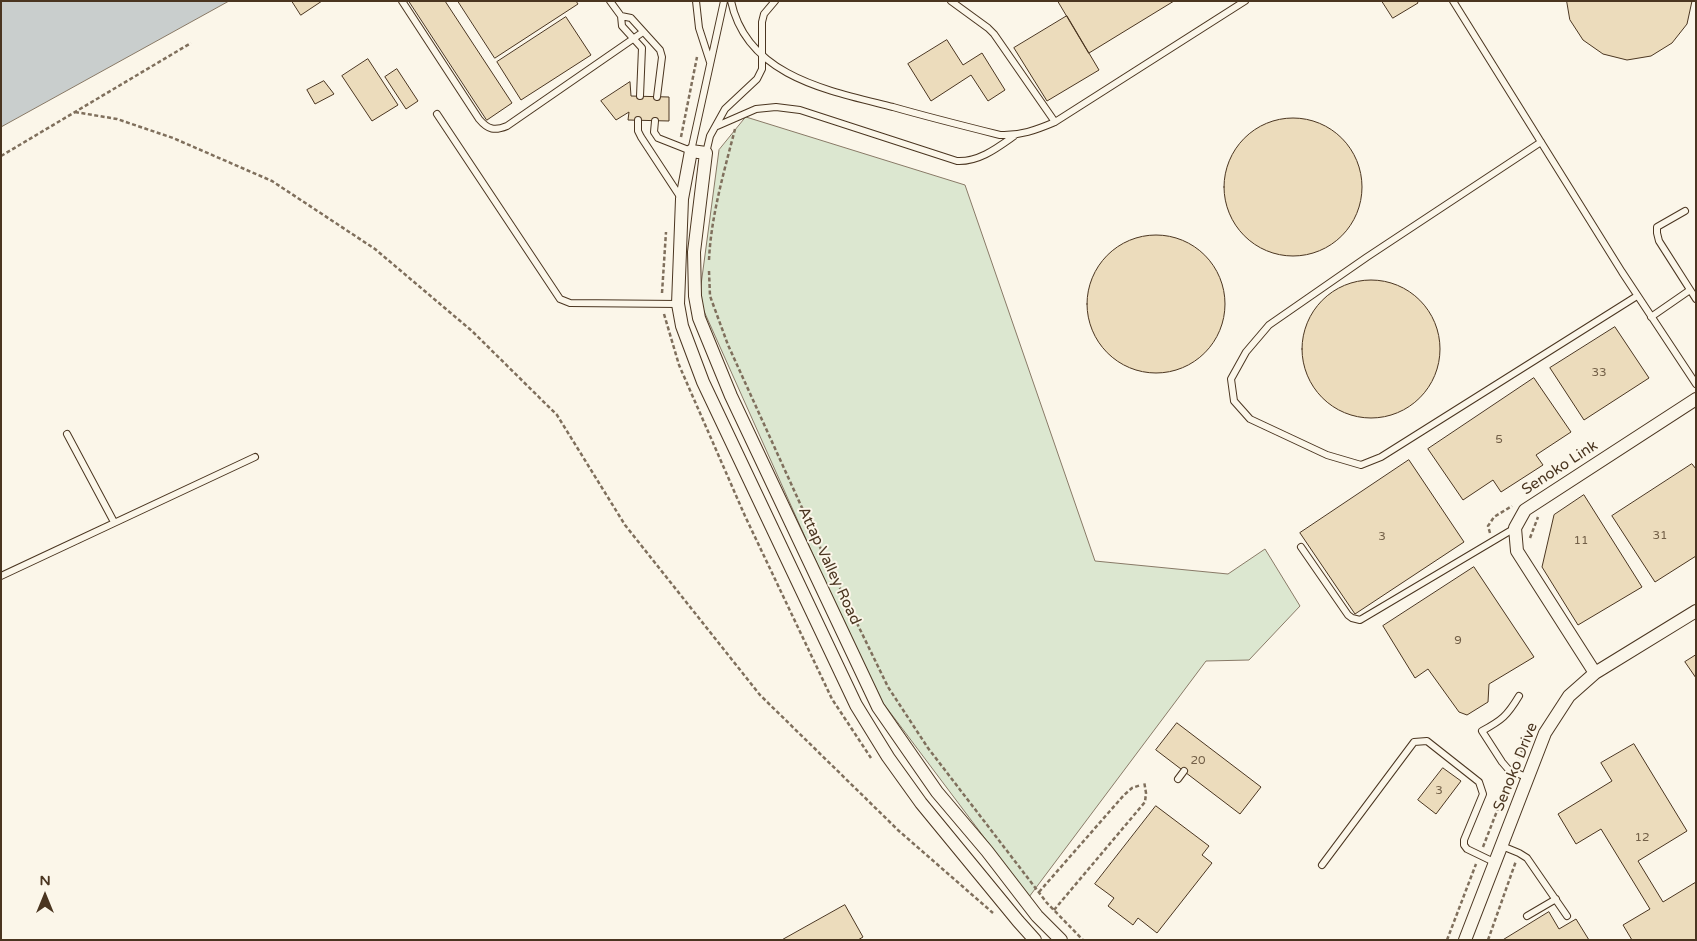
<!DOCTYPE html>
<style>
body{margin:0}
#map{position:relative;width:1697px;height:941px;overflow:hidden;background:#fbf6e9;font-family:"Varela Round",sans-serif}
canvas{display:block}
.frame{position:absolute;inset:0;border:2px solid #4a3520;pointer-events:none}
.north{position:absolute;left:20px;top:871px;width:50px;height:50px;-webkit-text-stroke:4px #fbf6e9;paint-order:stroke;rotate:0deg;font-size:14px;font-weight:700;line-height:20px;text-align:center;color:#4a3520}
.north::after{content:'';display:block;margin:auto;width:18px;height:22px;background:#4a3520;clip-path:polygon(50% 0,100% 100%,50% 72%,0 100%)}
</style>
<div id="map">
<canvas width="1697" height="941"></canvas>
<div class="frame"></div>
<div class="north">N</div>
</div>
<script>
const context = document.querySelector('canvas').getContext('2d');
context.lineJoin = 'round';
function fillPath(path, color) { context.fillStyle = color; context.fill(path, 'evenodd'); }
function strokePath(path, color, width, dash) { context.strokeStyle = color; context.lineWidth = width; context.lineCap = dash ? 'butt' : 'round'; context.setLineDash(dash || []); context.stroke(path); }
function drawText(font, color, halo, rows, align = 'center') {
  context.font = font + ' "Varela Round",sans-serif'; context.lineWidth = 4; context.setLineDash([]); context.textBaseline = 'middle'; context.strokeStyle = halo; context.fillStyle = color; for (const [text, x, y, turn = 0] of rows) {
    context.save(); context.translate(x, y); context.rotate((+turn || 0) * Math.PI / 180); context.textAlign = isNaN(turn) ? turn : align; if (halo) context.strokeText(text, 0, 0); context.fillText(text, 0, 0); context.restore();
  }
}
const green = new Path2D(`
 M 746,117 L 965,185 L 1095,561 L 1228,574 L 1265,549 L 1300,606 L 1249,660 L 1206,661 L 1029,897 L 874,691 L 699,300 L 719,150 Z`);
fillPath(green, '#dce7d0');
strokePath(green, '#887966', 1);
const water = new Path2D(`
 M 1,1 L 229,1 L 1,127 Z`);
fillPath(water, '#c9cecd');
strokePath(water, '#887966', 1);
const building = new Path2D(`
 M 292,1 L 322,1 L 301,15 Z
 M 409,1 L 445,1 L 512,103 L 487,120 Z
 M 458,1 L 576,1 L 578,4 L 495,58 Z
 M 1058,1 L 1174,1 L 1089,53 Z
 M 1382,1 L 1417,1 L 1418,3 L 1393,18 Z
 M 1567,1 L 1692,1 L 1687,24 L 1672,43 L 1651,56 L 1627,60 L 1603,54 L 1583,40 L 1570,20 Z
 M 1067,16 L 1099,70 L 1047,101 L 1014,48 Z
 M 566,17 L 591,55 L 521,100 L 497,62 Z
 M 947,40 L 963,65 L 982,53 L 1005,90 L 988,101 L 971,75 L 931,101 L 908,64 Z
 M 368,59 L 398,105 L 372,121 L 342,76 Z
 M 397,69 L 418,101 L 406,109 L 385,77 Z
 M 324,81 L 334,94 L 315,104 L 307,90 Z
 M 630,82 L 631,96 L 669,97 L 669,121 L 628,120 L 629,112 L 616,120 L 601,101 Z
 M1224 187a69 69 0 1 1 138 0a69 69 0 1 1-138 0Z
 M1087 304a69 69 0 1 1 138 0a69 69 0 1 1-138 0Z
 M1302 349a69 69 0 1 1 138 0a69 69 0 1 1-138 0Z
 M 1615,327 L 1649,378 L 1584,420 L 1550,368 Z
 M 1534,378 L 1571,432 L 1536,455 L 1543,465 L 1501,492 L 1493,480 L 1463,500 L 1428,449 Z
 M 1409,460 L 1464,542 L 1355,614 L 1300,533 Z
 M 1692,464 L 1696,469 L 1696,556 L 1655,582 L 1612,516 Z
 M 1584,495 L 1642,587 L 1578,625 L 1542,567 L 1554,515 Z
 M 1474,567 L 1534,657 L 1489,684 L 1488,702 L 1467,715 L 1459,712 L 1428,669 L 1415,678 L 1383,626 Z
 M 1696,655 L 1696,678 L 1685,662 Z
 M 1177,723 L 1261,787 L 1240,814 L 1156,750 Z
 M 1634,744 L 1687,831 L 1638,861 L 1663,902 L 1696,882 L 1696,940 L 1632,940 L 1623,925 L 1650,909 L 1601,829 L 1576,844 L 1558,814 L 1612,781 L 1601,763 Z
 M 1443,768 L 1461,781 L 1436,814 L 1418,800 Z
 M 1156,806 L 1209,846 L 1202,855 L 1212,863 L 1157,933 L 1138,918 L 1133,925 L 1108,906 L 1114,898 L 1095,884 Z
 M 845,905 L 863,937 L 858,940 L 782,940 Z
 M 1549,912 L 1559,929 L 1576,919 L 1589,940 L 1503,940 Z`);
fillPath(building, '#ecdcbc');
strokePath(building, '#4a3520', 1);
const lane = new Path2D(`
 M 402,1 L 479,119 C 488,130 495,131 507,126 L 643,32
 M 610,1 L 621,16 L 622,26 L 642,48 L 640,96
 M 696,1 L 699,28 L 710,62
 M 731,1 C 747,77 830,91 893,107 C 928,117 964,126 1000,135 C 1020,136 1036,130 1055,122 L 1245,1
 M 951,1 L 988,28 L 994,34 L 1055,122
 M 1453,1 L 1622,272 L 1696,384
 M 621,16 L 631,18 L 660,50 L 662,57 L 657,97
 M 437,114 L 560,299 L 570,303 L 678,304
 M 638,120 L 638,131 L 641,137 L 681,198
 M 655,121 L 654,132 L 658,138 L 691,151 L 724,1
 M 717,126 L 756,109 L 776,107 L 800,110 L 957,161 C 979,162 997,148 1014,136
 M 1541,142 L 1367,257 L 1269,325 L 1246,352 L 1231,379 L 1234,401 L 1250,419 L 1327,455 L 1361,465 L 1381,457 L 1637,296
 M 706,153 L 710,136 L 725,109 L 757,79 L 762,69 L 762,22 L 764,14 L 775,1
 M 1685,211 L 1657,227 L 1657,233 L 1659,241 L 1696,299
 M 1651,317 L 1690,290
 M 67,434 L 114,522
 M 1301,547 L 1348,615 L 1352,618 L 1360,620 L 1515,528
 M 1,576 L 255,457
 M 1519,696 C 1507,716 1502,720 1482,731 L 1502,762 L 1508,769 L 1528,778
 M 1178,779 L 1184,771
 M 1502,846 L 1519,853 L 1527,858 L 1567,916
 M 1322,865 L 1414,742 L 1427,741 L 1479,782 L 1483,794 L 1464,840 L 1464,845 L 1467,849 L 1496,863
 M 1527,916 L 1556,899`);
const street = new Path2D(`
 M 1595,673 L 1517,551 L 1515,528 L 1525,510 L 1696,399
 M 1035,940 L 1018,921 L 921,803 L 888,757 L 856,705 L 703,382 L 682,326 L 678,304 L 682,199 L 691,151 L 706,153 L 694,252 L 695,296 L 699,318 L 731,396 L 878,707 L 937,792 L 987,851 L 1037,916 L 1061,940
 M 1465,940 L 1545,733 L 1569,696 L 1595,673 L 1696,611`);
strokePath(lane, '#4a3520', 8);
strokePath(street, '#4a3520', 14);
strokePath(new Path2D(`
 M 75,112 L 117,119 L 173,138 L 272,181 L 375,249 L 472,331 L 557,415 L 625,525 L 760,695 L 899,831 L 993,913
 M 681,137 L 697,57
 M 1,156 L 191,43
 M 709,260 C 711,216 724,172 735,129
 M 709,271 L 710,296 L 728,345 L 818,543 L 888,687 L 928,748 L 1047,903 L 1083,940
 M 662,293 L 666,232
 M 664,314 L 679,365 L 745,516 L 832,699 L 871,758
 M 1490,533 L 1488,526 L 1494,517 L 1512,506
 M 1530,538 L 1538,517
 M 1516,764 L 1529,735
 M 1483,847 L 1509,780
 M 1039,892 L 1124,795 L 1132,788 L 1141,785
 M 1054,910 L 1145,802 L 1146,793 L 1144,781
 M 1447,940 L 1476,864
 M 1488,940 L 1516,861`), '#7f6f5c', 2.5, [4, 2.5]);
strokePath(lane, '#fbf6e9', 6);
strokePath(street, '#fbf6e9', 12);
drawText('12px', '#725f47', null, [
 ["33",1599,373],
 ["5",1499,440],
 ["31",1660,536],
 ["3",1382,537],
 ["11",1581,541],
 ["9",1458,641],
 ["20",1198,761],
 ["3",1439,791],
 ["12",1642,838]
]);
drawText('15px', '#4a3520', '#fbf6e9', [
 ["Senoko Link",1560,468,-33],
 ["Attap Valley Road",829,566,65],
 ["Senoko Drive",1516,767,-68]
]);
</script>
